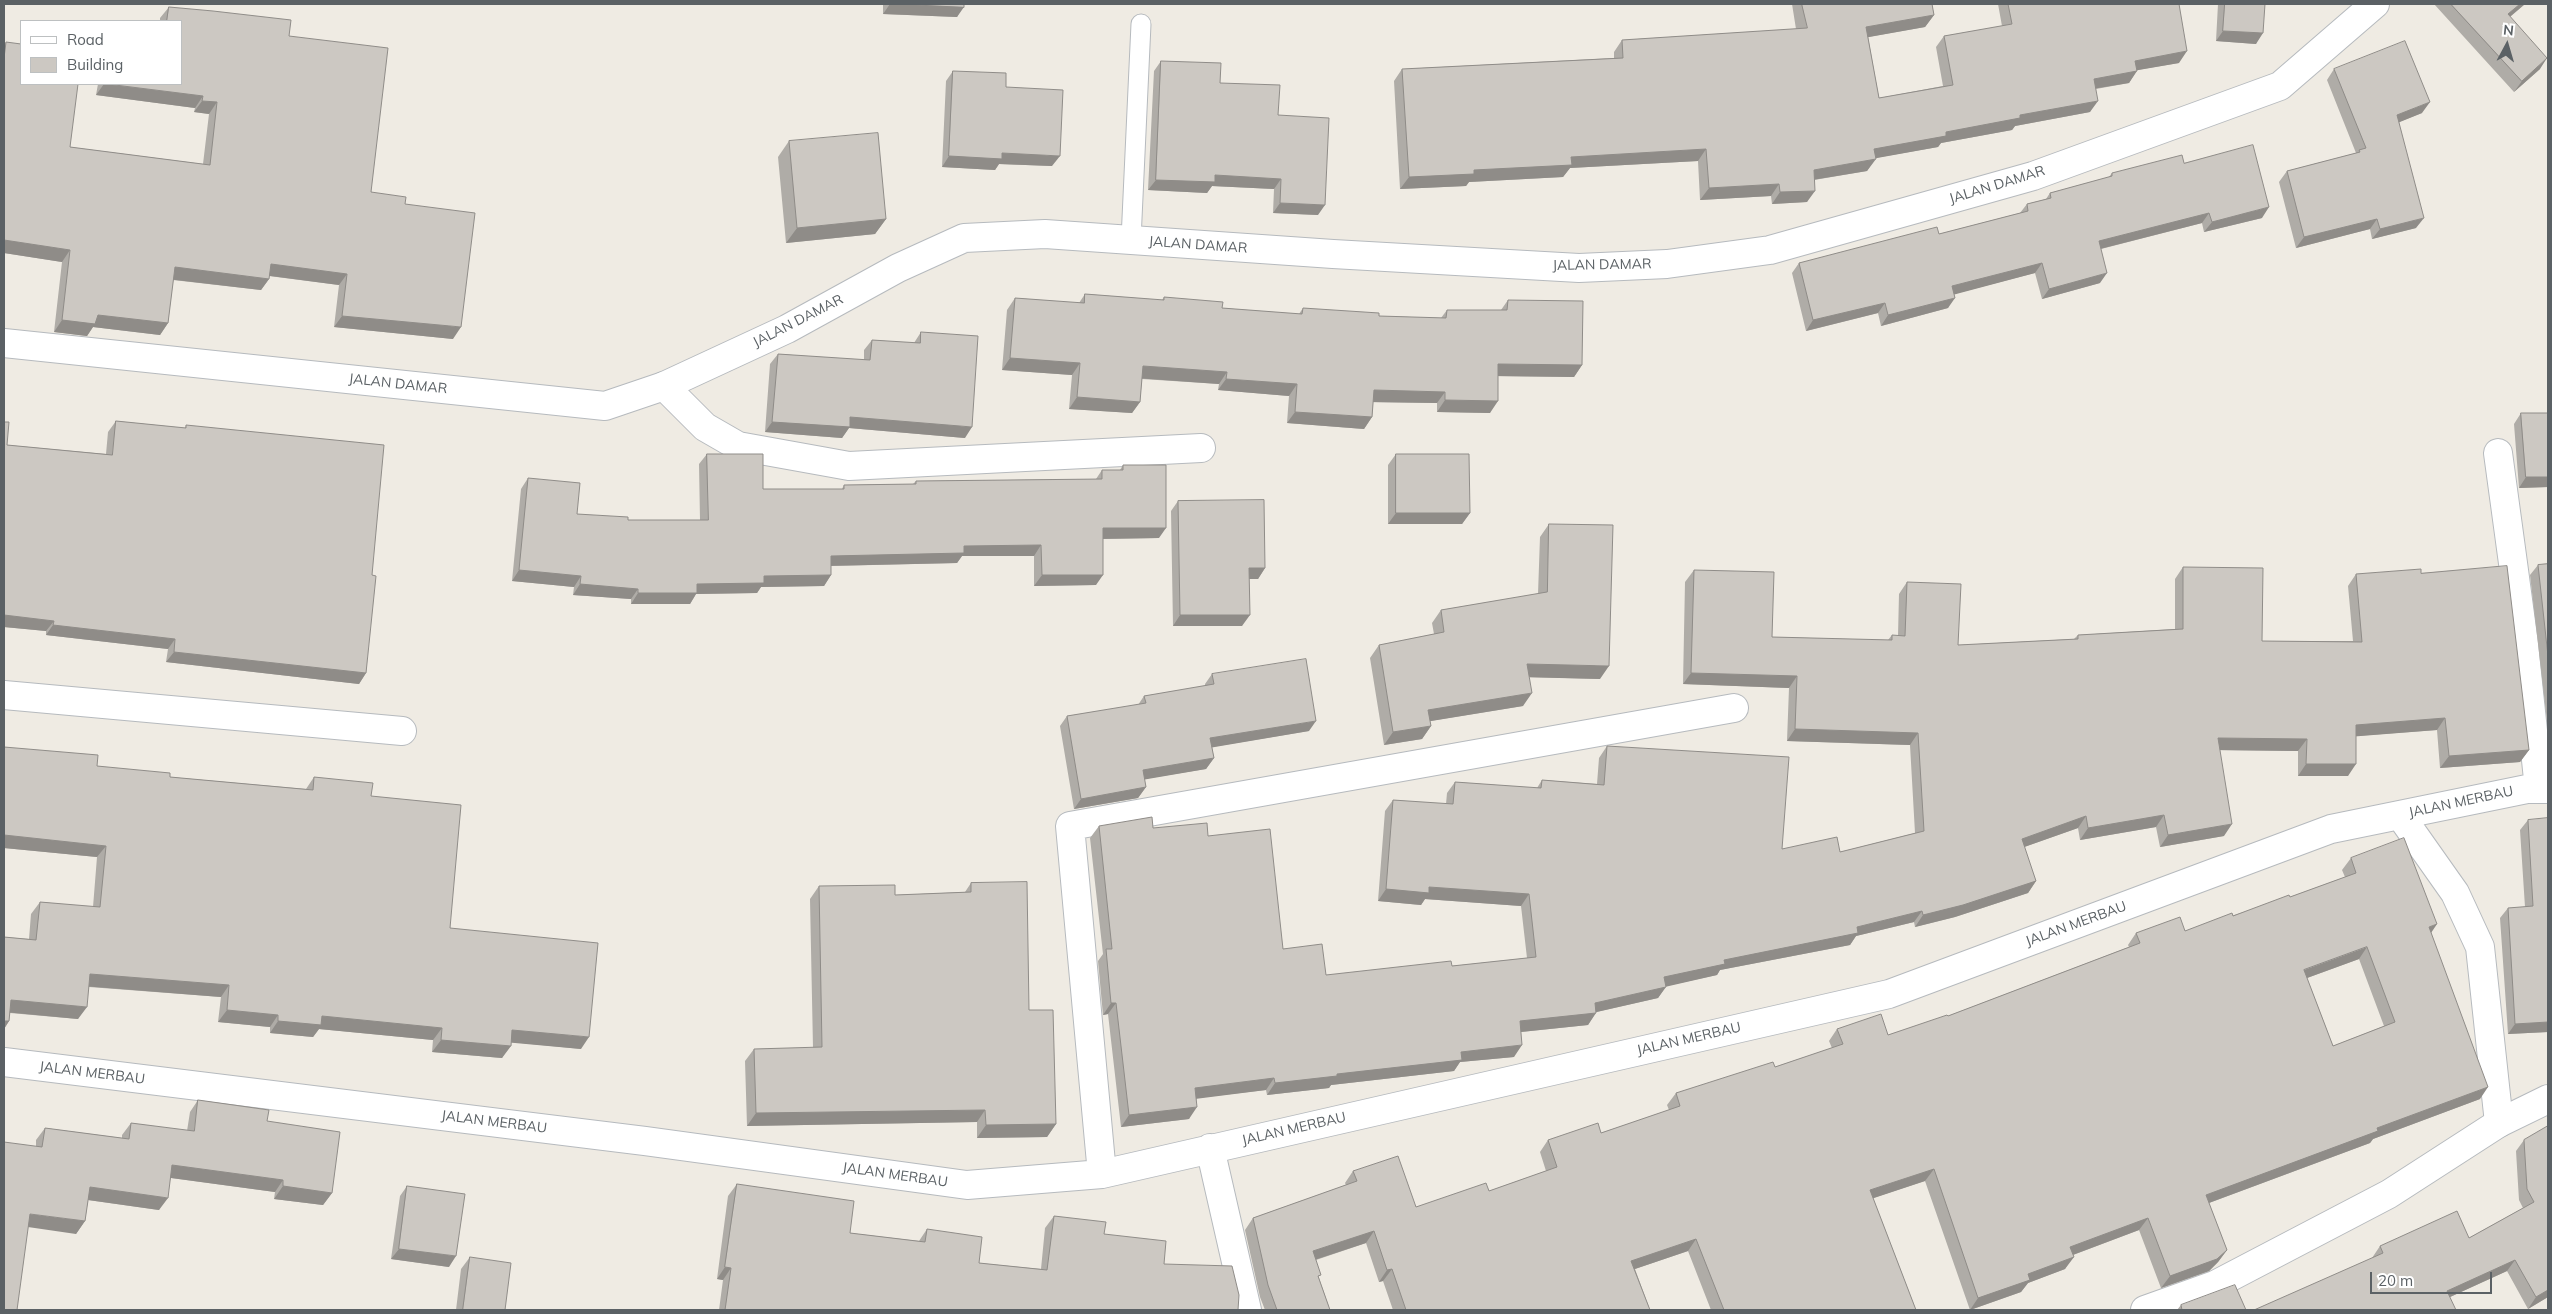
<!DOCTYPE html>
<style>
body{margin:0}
#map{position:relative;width:2552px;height:1314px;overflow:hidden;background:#efebe3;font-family:Mulish,sans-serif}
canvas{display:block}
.frame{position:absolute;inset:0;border:5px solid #5b6165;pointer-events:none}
.legend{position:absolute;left:20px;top:20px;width:162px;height:65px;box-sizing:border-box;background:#fff;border:1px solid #bdc0c1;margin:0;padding:6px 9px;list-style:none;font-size:15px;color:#5b6165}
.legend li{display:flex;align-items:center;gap:10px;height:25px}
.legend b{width:25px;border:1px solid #bdc0c1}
.north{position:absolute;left:2482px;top:20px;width:50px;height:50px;-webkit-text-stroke:4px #fff;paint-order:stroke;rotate:6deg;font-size:14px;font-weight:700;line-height:20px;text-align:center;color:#5b6165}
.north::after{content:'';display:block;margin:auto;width:18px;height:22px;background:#5b6165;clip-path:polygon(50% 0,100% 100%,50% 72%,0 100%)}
.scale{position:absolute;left:2370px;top:1272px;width:122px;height:22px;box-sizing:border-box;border:2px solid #5b6165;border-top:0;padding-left:6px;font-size:15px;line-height:18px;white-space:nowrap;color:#5b6165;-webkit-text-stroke:4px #fff;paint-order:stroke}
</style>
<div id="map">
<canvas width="2552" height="1314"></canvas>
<div class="frame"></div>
<ul class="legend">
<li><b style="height:6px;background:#fff"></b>Road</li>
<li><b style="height:14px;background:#ccc8c2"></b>Building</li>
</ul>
<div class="north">N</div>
<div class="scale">20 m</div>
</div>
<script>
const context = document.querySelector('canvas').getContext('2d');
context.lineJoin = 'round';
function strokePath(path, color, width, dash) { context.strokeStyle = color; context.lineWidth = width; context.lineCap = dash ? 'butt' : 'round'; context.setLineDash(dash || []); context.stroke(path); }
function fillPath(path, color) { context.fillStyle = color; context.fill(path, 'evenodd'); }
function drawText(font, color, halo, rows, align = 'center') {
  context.font = font + ' Mulish,sans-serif'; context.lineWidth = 5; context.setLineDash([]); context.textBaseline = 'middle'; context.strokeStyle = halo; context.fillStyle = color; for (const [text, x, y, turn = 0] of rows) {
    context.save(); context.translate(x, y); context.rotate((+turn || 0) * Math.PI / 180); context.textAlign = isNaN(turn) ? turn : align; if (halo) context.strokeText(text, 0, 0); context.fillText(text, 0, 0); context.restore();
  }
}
const service = new Path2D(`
 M 1131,240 L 1141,24`);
const minor = new Path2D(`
 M 664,386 L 705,427 L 738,446 L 849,466 L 1201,448
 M 2498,453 L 2524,644 L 2539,789
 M 4,695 L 402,731
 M 2400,815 L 2455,893 L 2480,947 L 2499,1123
 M 4,1062 L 645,1141 L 967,1185 L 1102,1174 L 1889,994 L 2331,829 L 2527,789 L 2548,789
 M 1210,1148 L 1247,1310
 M 1102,1174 L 1070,826 L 1734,708`);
const tertiary = new Path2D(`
 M 4,343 L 605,406 L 664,386 L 787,329 L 898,268 L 964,238 L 1045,234 L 1333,254 L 1579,268 L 1667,264 L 1770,250 L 2033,176 L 2280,86 L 2375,4
 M 2145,1310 L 2215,1285 L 2389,1194 L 2499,1123 L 2548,1099`);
strokePath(service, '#b6babe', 21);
strokePath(minor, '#b6babe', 30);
strokePath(tertiary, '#b6babe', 30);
strokePath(service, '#fff', 19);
strokePath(minor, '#fff', 28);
strokePath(tertiary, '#fff', 28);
fillPath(new Path2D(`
 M 883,4 L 964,4 L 957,17 L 883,14 Z
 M 1792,4 L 1932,4 L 1934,15 L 1925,27 L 1868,37 L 1879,98 L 1943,86 L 1936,47 L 1944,36 L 2002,26 L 1998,4 L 2179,4 L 2179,63 L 2137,70 L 2129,83 L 2096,89 L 2090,112 L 2015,126 L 2012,130 L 1941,143 L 1938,147 L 1875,158 L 1867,171 L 1814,180 L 1807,202 L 1772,204 L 1771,196 L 1700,200 L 1698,161 L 1570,168 L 1563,177 L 1469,182 L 1466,186 L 1400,189 L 1394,81 L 1402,69 L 1614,58 L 1614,52 L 1622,40 L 1796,29 Z
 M 2218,4 L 2265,4 L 2256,44 L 2216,41 Z
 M 2434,4 L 2525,4 L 2510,17 L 2540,69 L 2514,92 Z
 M 169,7 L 289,36 L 371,192 L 405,204 L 453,339 L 334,327 L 339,285 L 269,276 L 269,279 L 261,290 L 173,280 L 168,323 L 160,335 L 93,327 L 87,336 L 54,332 L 62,262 L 4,253 L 4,45 L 6,42 L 70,147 L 203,164 L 209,114 L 194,112 L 195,108 L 96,95 L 98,84 L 181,84 L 181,21 L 160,21 L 160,18 Z
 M 1161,61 L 1220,83 L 1278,115 L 1318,215 L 1273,213 L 1274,189 L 1212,186 L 1207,193 L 1148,190 L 1154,71 Z
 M 2334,69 L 2422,113 L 2399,122 L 2416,228 L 2372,239 L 2370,229 L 2296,248 L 2279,182 L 2287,171 L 2356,153 L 2327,80 Z
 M 953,71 L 1006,87 L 1052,166 L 999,164 L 995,170 L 942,167 L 946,81 Z
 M 789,141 L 886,219 L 875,234 L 786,243 L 778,157 Z
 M 2184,163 L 2262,218 L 2204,232 L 2202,223 L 2101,249 L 2100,283 L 2042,299 L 2035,273 L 1954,294 L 1948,308 L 1881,326 L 1878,313 L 1806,331 L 1792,273 L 1799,263 L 1939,234 L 2020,213 L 2027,204 L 2046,199 L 2050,193 L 2109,177 L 2112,173 Z
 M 1085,294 L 1162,300 L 1164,297 L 1222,308 L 1299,314 L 1303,308 L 1379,316 L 1441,318 L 1447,310 L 1501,310 L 1508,300 L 1582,365 L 1574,377 L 1498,376 L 1490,413 L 1437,412 L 1437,403 L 1373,402 L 1372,417 L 1364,429 L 1287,423 L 1289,396 L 1218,390 L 1219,384 L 1142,379 L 1140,402 L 1132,413 L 1069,409 L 1072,375 L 1002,370 L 1007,310 L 1015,298 L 1079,303 Z
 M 921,332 L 965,438 L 849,428 L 842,438 L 765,432 L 770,364 L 778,354 L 864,360 L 864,350 L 872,340 L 914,343 Z
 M 2521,413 L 2548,413 L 2548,487 L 2519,488 L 2514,424 Z
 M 116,421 L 185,428 L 186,425 L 372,575 L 366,673 L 359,684 L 166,662 L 168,649 L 46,635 L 46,631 L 4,627 L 4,422 L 7,445 L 106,454 L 108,432 Z
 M 707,454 L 763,489 L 842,489 L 844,485 L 913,484 L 916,481 L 1096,479 L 1102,470 L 1120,470 L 1123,465 L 1159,538 L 1103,539 L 1096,585 L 1034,586 L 1034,556 L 962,556 L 957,563 L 831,566 L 831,575 L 824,586 L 761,587 L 757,593 L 696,594 L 690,604 L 631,604 L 631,599 L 573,595 L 574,587 L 512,581 L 521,489 L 528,478 L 577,514 L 628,520 L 700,520 L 699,464 Z
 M 1396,454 L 1470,513 L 1462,524 L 1388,524 L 1388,465 Z
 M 1178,501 L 1265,568 L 1258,579 L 1249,579 L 1242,626 L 1173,626 L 1171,511 Z
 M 1549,524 L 1600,679 L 1529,677 L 1523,706 L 1430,721 L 1431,726 L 1422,739 L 1384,745 L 1370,658 L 1379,645 L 1434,634 L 1432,623 L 1441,610 L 1538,594 L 1540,537 Z
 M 2548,564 L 2548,730 L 2530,575 L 2538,565 Z
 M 2183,567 L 2262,641 L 2353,641 L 2348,586 L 2356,574 L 2421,573 L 2529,750 L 2520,762 L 2440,768 L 2437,730 L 2356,736 L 2348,776 L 2298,776 L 2298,751 L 2220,750 L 2224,836 L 2160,847 L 2156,827 L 2080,840 L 2078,828 L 2024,847 L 2036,881 L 2028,893 L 1955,917 L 1915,927 L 1914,922 L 1856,936 L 1850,945 L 1720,970 L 1717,975 L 1666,986 L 1658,998 L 1596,1012 L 1588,1025 L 1521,1032 L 1514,1057 L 1460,1062 L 1454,1071 L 1331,1085 L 1329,1088 L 1267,1095 L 1266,1090 L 1197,1098 L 1189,1119 L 1121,1127 L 1108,1014 L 1103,1015 L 1098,961 L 1103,954 L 1090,838 L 1099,826 L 1153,828 L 1208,836 L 1283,949 L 1326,975 L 1452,966 L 1527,958 L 1521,906 L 1425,899 L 1421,905 L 1378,901 L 1385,811 L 1393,800 L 1446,804 L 1447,793 L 1455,782 L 1537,788 L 1542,780 L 1597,784 L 1599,758 L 1607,746 L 1782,849 L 1840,852 L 1915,833 L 1910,745 L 1787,741 L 1789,688 L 1683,684 L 1685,582 L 1694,570 L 1772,637 L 1888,640 L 1892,635 L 1898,636 L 1899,594 L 1907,582 L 1958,645 L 2074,639 L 2078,635 L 2175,629 L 2175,579 Z
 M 1212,674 L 1309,731 L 1212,747 L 1214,758 L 1206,769 L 1144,779 L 1146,787 L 1138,798 L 1074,809 L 1060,726 L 1067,716 L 1138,705 L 1144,696 L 1205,686 L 1205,684 Z
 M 4,747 L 97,766 L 170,777 L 306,789 L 314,777 L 371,796 L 450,928 L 581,1049 L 511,1042 L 502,1058 L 432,1052 L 433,1040 L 319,1029 L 313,1037 L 270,1033 L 270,1027 L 218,1022 L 221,997 L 89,987 L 78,1019 L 10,1013 L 9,1021 L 4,1029 L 4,937 L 29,939 L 31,914 L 40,902 L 93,907 L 97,857 L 4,848 Z
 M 2528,820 L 2548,1032 L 2508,1034 L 2500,918 L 2508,908 L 2525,907 L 2520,830 Z
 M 2351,858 L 2431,933 L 2480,1099 L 2373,1139 L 2370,1143 L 2209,1203 L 2227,1250 L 2218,1262 L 2209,1271 L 2161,1288 L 2139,1230 L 2073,1255 L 2065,1269 L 2028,1283 L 2021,1292 L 1970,1310 L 1925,1181 L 1873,1198 L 1916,1310 L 1711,1310 L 1688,1251 L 1635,1269 L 1650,1310 L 1393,1310 L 1383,1281 L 1379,1282 L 1366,1243 L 1316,1260 L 1319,1278 L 1330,1310 L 1265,1310 L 1260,1297 L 1245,1230 L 1253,1218 L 1346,1185 L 1345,1183 L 1353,1171 L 1416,1207 L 1489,1191 L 1546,1171 L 1540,1152 L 1548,1140 L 1601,1133 L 1669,1110 L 1667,1105 L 1676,1093 L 1775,1067 L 1832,1048 L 1829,1041 L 1837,1029 L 1888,1035 L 1948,1016 L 2129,947 L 2128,945 L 2136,933 L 2185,931 L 2290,897 L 2345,877 L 2342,870 ZM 2359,959 L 2384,1026 L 2333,1046 L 2307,978 Z
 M 971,883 L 1029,1010 L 1056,1124 L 1047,1137 L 977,1138 L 977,1122 L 747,1126 L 745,1061 L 754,1049 L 813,1048 L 810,899 L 819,886 L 895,895 L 965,892 Z
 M 198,1100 L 267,1121 L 332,1193 L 323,1205 L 274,1199 L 275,1192 L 171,1178 L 159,1210 L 88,1200 L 85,1221 L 76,1234 L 36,1146 L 36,1140 L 45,1128 L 122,1138 L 122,1135 L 131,1123 L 187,1131 L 190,1112 Z
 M 2548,1126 L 2548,1297 L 2528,1309 L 2507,1271 L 2450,1297 L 2372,1258 L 2380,1246 L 2469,1238 L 2523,1208 L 2519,1200 L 2516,1151 L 2524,1140 Z
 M 737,1184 L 850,1233 L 919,1241 L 927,1229 L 979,1263 L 1041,1269 L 1045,1228 L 1054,1216 L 1104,1234 L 1164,1264 L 1238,1310 L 719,1310 L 723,1280 L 717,1279 L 728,1196 Z
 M 407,1186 L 449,1267 L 391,1259 L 400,1196 Z
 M 470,1257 L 505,1310 L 456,1310 L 461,1269 Z
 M 2181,1305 L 2246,1310 L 2177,1310 Z`), '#afaca7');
fillPath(new Path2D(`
 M 890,4 L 964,7 L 957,17 L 883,14 Z
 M 2520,4 L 2525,4 L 2500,25 L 2508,14 Z
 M 1934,15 L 1925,27 L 1858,39 L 1866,27 Z
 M 2223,31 L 2263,33 L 2256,44 L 2216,41 Z
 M 2187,51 L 2179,63 L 2127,72 L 2135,61 Z
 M 2547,58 L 2540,69 L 2514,92 L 2522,81 Z
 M 2137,71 L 2129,83 L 2086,90 L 2094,79 Z
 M 104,84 L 203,96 L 195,108 L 96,95 Z
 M 202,101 L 217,102 L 209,114 L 194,112 Z
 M 2098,101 L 2090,112 L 2015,126 L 2012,130 L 1941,143 L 1938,147 L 1866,160 L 1874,149 L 2020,115 Z
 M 2430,102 L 2422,113 L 2390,126 L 2397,115 Z
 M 1706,149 L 1698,161 L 1570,168 L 1563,177 L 1469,182 L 1466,186 L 1400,189 L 1409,177 L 1474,170 L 1571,157 Z
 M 1002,153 L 1060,156 L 1052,166 L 999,164 L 995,170 L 942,167 L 949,156 Z
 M 1876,159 L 1867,171 L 1806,181 L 1814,170 Z
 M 1215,175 L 1281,179 L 1274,189 L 1212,186 L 1207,193 L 1148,190 L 1156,180 Z
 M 1779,184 L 1771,196 L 1700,200 L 1709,188 Z
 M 1815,191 L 1807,202 L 1772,204 L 1780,192 Z
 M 1280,203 L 1325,205 L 1318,215 L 1273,213 Z
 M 2269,207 L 2262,218 L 2204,232 L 2212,222 Z
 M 2209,213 L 2202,223 L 2092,251 L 2099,241 Z
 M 2424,218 L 2416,228 L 2372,239 L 2380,229 Z
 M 886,219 L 875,234 L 786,243 L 797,228 Z
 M 2377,219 L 2370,229 L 2296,248 L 2304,237 Z
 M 4,240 L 70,250 L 62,262 L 4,253 Z
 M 2042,263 L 2035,273 L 1945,297 L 1952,286 Z
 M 271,264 L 347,274 L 339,285 L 263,275 Z
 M 175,267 L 269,279 L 261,290 L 167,279 Z
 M 2107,273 L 2100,283 L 2042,299 L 2049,289 Z
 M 1955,298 L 1948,308 L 1881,326 L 1888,315 Z
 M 1885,303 L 1878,313 L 1806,331 L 1813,320 Z
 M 98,315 L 168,323 L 160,335 L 93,327 L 87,336 L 54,332 L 62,320 Z
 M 342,316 L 461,327 L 453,339 L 334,327 Z
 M 1010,358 L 1080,363 L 1072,375 L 1002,370 Z
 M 1498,364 L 1582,365 L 1574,377 L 1490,376 Z
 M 1143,366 L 1227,372 L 1219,384 L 1135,378 Z
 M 1226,379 L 1297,384 L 1289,396 L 1218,390 Z
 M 1374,390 L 1445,392 L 1437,403 L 1365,402 Z
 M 1077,397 L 1140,402 L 1132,413 L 1069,409 Z
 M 1445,400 L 1498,401 L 1490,413 L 1437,412 Z
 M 1295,412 L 1372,417 L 1364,429 L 1287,423 Z
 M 850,417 L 972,427 L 965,438 L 849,428 L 842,438 L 765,432 L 772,422 Z
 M 2526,477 L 2548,477 L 2548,487 L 2519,488 Z
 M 1396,513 L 1470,513 L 1462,524 L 1388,524 Z
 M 1103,528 L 1166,528 L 1159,538 L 1095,539 Z
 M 1041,545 L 1034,556 L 962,556 L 957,563 L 824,566 L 831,556 L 964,546 Z
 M 1249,568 L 1265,568 L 1258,579 L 1242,579 Z
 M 519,570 L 581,576 L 574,587 L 512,581 Z
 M 831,575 L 824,586 L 761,587 L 757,593 L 696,594 L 690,604 L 631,604 L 638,593 L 697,584 L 764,576 Z
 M 1042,575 L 1103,575 L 1096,585 L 1034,586 Z
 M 580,584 L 638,589 L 631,599 L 573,595 Z
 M 4,615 L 54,621 L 46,631 L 4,627 Z
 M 1180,615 L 1250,615 L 1242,626 L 1173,626 Z
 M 53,625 L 175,639 L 168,649 L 46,635 Z
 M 174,652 L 366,673 L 359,684 L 166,662 Z
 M 1527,664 L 1609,666 L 1600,679 L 1518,677 Z
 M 1691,673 L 1797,676 L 1789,688 L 1683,684 Z
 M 1532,693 L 1523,706 L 1419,723 L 1428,710 Z
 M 2445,718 L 2437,730 L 2348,737 L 2356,725 Z
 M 1316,721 L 1309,731 L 1203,749 L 1210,738 Z
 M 1431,726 L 1422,739 L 1384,745 L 1393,732 Z
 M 1795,729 L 1918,733 L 1910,745 L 1787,741 Z
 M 2218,738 L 2307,739 L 2298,751 L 2210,750 Z
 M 2529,750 L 2520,762 L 2440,768 L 2449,756 Z
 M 1214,758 L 1206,769 L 1136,781 L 1143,770 Z
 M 2306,764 L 2356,764 L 2348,776 L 2298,776 Z
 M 1146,787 L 1138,798 L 1074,809 L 1081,799 Z
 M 2164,815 L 2156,827 L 2080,840 L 2088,828 Z
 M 2086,816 L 2078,828 L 2013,851 L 2022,839 Z
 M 2232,824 L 2224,836 L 2160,847 L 2168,835 Z
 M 4,835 L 106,846 L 97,857 L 4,848 Z
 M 2036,881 L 2028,893 L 1955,917 L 1915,927 L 1923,915 Z
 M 1429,887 L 1529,894 L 1521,906 L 1425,899 L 1421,905 L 1378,901 L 1386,889 Z
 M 1922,911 L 1914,922 L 1856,936 L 1850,945 L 1720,970 L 1717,975 L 1656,989 L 1664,977 L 1724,960 Z
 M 2437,924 L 2429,936 L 2429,927 Z
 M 2367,947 L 2359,959 L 2296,982 L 2304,970 Z
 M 90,974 L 229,985 L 221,997 L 82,986 Z
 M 1666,987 L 1658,998 L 1588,1014 L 1596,1013 L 1588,1025 L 1511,1033 L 1520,1021 L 1595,1003 Z
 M 11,1000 L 87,1007 L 78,1019 L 4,1012 Z
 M 1111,1003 L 1116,1003 L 1108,1014 L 1103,1015 Z
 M 227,1010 L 278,1015 L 270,1027 L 218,1022 Z
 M 322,1016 L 442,1028 L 433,1040 L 319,1029 L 313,1037 L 270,1033 L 278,1021 Z
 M 4,1021 L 9,1021 L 4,1029 Z
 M 2548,1022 L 2548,1032 L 2508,1034 L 2515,1024 Z
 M 512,1030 L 589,1037 L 581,1049 L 504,1042 Z
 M 441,1040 L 511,1046 L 502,1058 L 432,1052 Z
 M 1522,1045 L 1514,1057 L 1460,1062 L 1454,1071 L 1331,1085 L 1329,1088 L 1267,1095 L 1275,1083 L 1337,1074 L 1461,1052 Z
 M 1274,1078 L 1266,1090 L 1187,1100 L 1195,1088 Z
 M 2488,1087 L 2480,1099 L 2373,1139 L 2370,1143 L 2198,1207 L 2206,1195 L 2377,1128 Z
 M 1197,1107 L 1189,1119 L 1121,1127 L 1129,1115 Z
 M 985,1110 L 977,1122 L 747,1126 L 756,1113 Z
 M 1056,1124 L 1047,1137 L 977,1138 L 986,1125 Z
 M 172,1165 L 283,1180 L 275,1192 L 164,1177 Z
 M 1934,1169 L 1925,1181 L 1862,1202 L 1870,1190 Z
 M 283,1186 L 332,1193 L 323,1205 L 274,1199 Z
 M 90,1187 L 168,1198 L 159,1210 L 81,1199 Z
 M 30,1214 L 85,1221 L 76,1234 L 21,1226 Z
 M 2148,1218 L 2139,1230 L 2062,1259 L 2070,1247 Z
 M 1374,1231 L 1366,1243 L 1305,1263 L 1313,1251 Z
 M 1696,1239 L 1688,1251 L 1623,1273 L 1631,1261 Z
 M 399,1249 L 456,1256 L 449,1267 L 391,1259 Z
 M 2227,1250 L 2218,1262 L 2209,1271 L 2161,1288 L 2170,1276 Z
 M 2074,1257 L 2065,1269 L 2028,1283 L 2021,1292 L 1970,1310 L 1978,1298 L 2028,1274 Z
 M 2515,1260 L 2507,1271 L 2439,1302 L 2447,1291 Z
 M 725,1267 L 731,1268 L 723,1280 L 717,1279 Z
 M 1392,1269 L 1383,1281 L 1379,1282 L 1387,1270 Z
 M 2548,1290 L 2548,1297 L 2528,1309 L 2536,1297 Z`), '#8f8c88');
const building = new Path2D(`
 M 896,4 L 964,4 L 964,7 Z
 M 1802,4 L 1932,4 L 1934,15 L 1866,27 L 1879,98 L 1953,85 L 1944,36 L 2012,24 L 2008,4 L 2179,4 L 2187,51 L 2135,61 L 2137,71 L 2094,79 L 2098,101 L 2020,115 L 2020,118 L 1946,132 L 1946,136 L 1874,149 L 1876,159 L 1814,170 L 1815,191 L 1780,192 L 1779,184 L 1709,188 L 1706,149 L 1571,157 L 1572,165 L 1474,170 L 1474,174 L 1409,177 L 1402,69 L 1623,58 L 1622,40 L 1807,28 Z
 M 2225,4 L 2265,4 L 2263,33 L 2223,31 Z
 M 2451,4 L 2520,4 L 2508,14 L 2547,58 L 2522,81 Z
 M 169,7 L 213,11 L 291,20 L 289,36 L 388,48 L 371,192 L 406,197 L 405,204 L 475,213 L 461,327 L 342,316 L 347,274 L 271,264 L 269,279 L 175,267 L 168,323 L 98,315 L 95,324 L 62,320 L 70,250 L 4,240 L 4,58 L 6,42 L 21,44 L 21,84 L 78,84 L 70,147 L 210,165 L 217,102 L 202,101 L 203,96 L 107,84 L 181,84 L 181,21 L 167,21 Z
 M 2405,41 L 2430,102 L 2397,115 L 2424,218 L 2380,229 L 2377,219 L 2304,237 L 2287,171 L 2360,152 L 2359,150 L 2366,148 L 2334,69 Z
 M 1161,61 L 1221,63 L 1220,83 L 1280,85 L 1278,115 L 1329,118 L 1325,205 L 1280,203 L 1281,179 L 1215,175 L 1215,182 L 1156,180 Z
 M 953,71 L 1006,73 L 1006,87 L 1063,90 L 1060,156 L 1002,153 L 1002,159 L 949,156 Z
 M 878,133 L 886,219 L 797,228 L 789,141 Z
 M 2253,145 L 2269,207 L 2212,222 L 2209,213 L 2099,241 L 2107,273 L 2049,289 L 2042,263 L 1952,286 L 1955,298 L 1888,315 L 1885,303 L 1813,320 L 1799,263 L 1937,227 L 1939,234 L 2028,211 L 2027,204 L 2051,198 L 2050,193 L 2112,176 L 2112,173 L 2182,155 L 2184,163 Z
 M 1085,294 L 1164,300 L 1164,297 L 1223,302 L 1222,308 L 1302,314 L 1303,308 L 1379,313 L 1379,316 L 1446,318 L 1447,310 L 1507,310 L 1508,300 L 1583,301 L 1582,365 L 1498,364 L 1498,401 L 1445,400 L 1445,392 L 1374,390 L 1372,417 L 1295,412 L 1297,384 L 1226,379 L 1227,372 L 1143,366 L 1140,402 L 1077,397 L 1080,363 L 1010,358 L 1015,298 L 1084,303 Z
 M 921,332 L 978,336 L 972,427 L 850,417 L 850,427 L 772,422 L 778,354 L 870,360 L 872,340 L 920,343 Z
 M 2521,413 L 2548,413 L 2548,477 L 2526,477 Z
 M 116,421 L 186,428 L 186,425 L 384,445 L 372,575 L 376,576 L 366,673 L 174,652 L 175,639 L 53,625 L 54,621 L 4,615 L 4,422 L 9,422 L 7,445 L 112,455 Z
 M 707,454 L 763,454 L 763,489 L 844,489 L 844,485 L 916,484 L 916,481 L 1102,479 L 1102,470 L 1123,470 L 1123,465 L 1166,465 L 1166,528 L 1103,528 L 1103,575 L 1042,575 L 1041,545 L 964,546 L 964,553 L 831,556 L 831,575 L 764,576 L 764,583 L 697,584 L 697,593 L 638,593 L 638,589 L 580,584 L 581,576 L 519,570 L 528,478 L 580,483 L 577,514 L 628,517 L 628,520 L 708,520 Z
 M 1396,454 L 1469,454 L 1470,513 L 1396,513 Z
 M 1264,500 L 1265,568 L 1249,568 L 1250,615 L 1180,615 L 1178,501 Z
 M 1549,524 L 1613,525 L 1609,666 L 1527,664 L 1532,693 L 1428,710 L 1431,726 L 1393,732 L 1379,645 L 1444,632 L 1441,610 L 1547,592 Z
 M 2548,564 L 2548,656 L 2538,565 Z
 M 2507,566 L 2529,750 L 2449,756 L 2445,718 L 2356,725 L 2356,764 L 2306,764 L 2307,739 L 2218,738 L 2232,824 L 2168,835 L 2164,815 L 2088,828 L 2086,816 L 2022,839 L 2036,881 L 1963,905 L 1923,915 L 1922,911 L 1857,927 L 1858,933 L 1724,960 L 1725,964 L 1664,977 L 1666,987 L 1595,1003 L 1596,1013 L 1520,1021 L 1522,1045 L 1461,1052 L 1462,1060 L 1337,1074 L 1337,1076 L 1275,1083 L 1274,1078 L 1195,1088 L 1197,1107 L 1129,1115 L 1116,1003 L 1111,1003 L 1110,993 L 1106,949 L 1112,949 L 1099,826 L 1152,817 L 1153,828 L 1207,823 L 1208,836 L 1270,829 L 1283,949 L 1322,944 L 1326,975 L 1451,961 L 1452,966 L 1536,957 L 1529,894 L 1429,887 L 1429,893 L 1386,889 L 1393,800 L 1453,804 L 1455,782 L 1541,788 L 1542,780 L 1604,785 L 1607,746 L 1789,757 L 1782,849 L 1837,837 L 1840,852 L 1924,831 L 1918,733 L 1795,729 L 1797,676 L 1691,673 L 1694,570 L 1774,572 L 1772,637 L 1892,640 L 1892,635 L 1905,636 L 1907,582 L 1961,584 L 1958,645 L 2078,639 L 2078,635 L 2183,629 L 2183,567 L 2263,568 L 2262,641 L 2362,642 L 2356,574 L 2421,569 L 2421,573 Z
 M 1306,659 L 1316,721 L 1210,738 L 1214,758 L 1143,770 L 1146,787 L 1081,799 L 1067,716 L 1146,703 L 1144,696 L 1214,684 L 1212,674 Z
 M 4,747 L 98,755 L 97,766 L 170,773 L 170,777 L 313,790 L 314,777 L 373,783 L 371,796 L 461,805 L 450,928 L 598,943 L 589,1037 L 512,1030 L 511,1046 L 441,1040 L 442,1028 L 322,1016 L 321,1025 L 278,1021 L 278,1015 L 227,1010 L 229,985 L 90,974 L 87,1007 L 11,1000 L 9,1021 L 4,1021 L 4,937 L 36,940 L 40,902 L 100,907 L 106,846 L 4,835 Z
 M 2548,818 L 2548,1022 L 2515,1024 L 2508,908 L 2533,906 L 2528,820 Z
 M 2404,838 L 2437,924 L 2429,927 L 2488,1087 L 2377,1128 L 2378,1131 L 2206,1195 L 2227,1250 L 2217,1259 L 2170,1276 L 2148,1218 L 2070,1247 L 2074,1257 L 2028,1274 L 2030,1280 L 1978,1298 L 1934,1169 L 1870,1190 L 1916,1310 L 1724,1310 L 1696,1239 L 1631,1261 L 1650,1310 L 1406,1310 L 1392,1269 L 1387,1270 L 1374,1231 L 1313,1251 L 1321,1275 L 1318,1276 L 1330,1310 L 1277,1310 L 1268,1285 L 1253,1218 L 1357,1181 L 1353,1171 L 1398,1156 L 1416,1207 L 1486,1183 L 1489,1191 L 1557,1167 L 1548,1140 L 1598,1123 L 1601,1133 L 1680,1106 L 1676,1093 L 1773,1062 L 1775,1067 L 1843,1044 L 1837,1029 L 1881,1014 L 1888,1035 L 1947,1015 L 1948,1016 L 2140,943 L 2136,933 L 2180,917 L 2185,931 L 2232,913 L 2233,916 L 2289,895 L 2290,897 L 2356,873 L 2351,858 ZM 2367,947 L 2395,1022 L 2333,1046 L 2304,970 Z
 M 1027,882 L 1029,1010 L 1053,1010 L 1056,1124 L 986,1125 L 985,1110 L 756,1113 L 754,1049 L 822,1047 L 819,886 L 895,885 L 895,895 L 971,892 L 971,883 Z
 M 198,1100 L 269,1110 L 267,1121 L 340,1132 L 332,1193 L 283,1186 L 283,1180 L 172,1165 L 168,1198 L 90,1187 L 85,1221 L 30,1214 L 17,1310 L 4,1310 L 4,1142 L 42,1147 L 45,1128 L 129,1139 L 131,1123 L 194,1131 Z
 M 2548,1126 L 2548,1290 L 2536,1297 L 2515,1260 L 2447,1291 L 2456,1310 L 2254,1310 L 2383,1253 L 2380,1246 L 2457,1211 L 2469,1238 L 2534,1202 L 2527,1189 L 2524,1140 Z
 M 737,1184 L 854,1201 L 850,1233 L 925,1242 L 927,1229 L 982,1237 L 979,1263 L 1047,1270 L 1054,1216 L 1106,1222 L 1104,1234 L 1166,1241 L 1164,1264 L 1232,1266 L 1239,1295 L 1238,1310 L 725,1310 L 731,1268 L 725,1267 Z
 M 407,1186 L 465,1194 L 456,1256 L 399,1249 Z
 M 470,1257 L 511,1263 L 505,1310 L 463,1310 Z
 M 2235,1285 L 2246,1310 L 2182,1310 L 2181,1305 Z`);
fillPath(building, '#ccc8c2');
strokePath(building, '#8f8c88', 1);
drawText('14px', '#5b6165', '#fff', [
 ["JALAN DAMAR",1997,185,-17],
 ["JALAN DAMAR",1198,245,4],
 ["JALAN DAMAR",1602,265,-1],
 ["JALAN DAMAR",798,321,-27],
 ["JALAN DAMAR",398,384,6],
 ["JALAN MERBAU",2461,802,-12],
 ["JALAN MERBAU",2076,924,-20],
 ["JALAN MERBAU",1689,1039,-13],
 ["JALAN MERBAU",92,1073,7],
 ["JALAN MERBAU",494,1122,7],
 ["JALAN MERBAU",1294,1129,-13],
 ["JALAN MERBAU",895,1175,8]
]);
</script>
